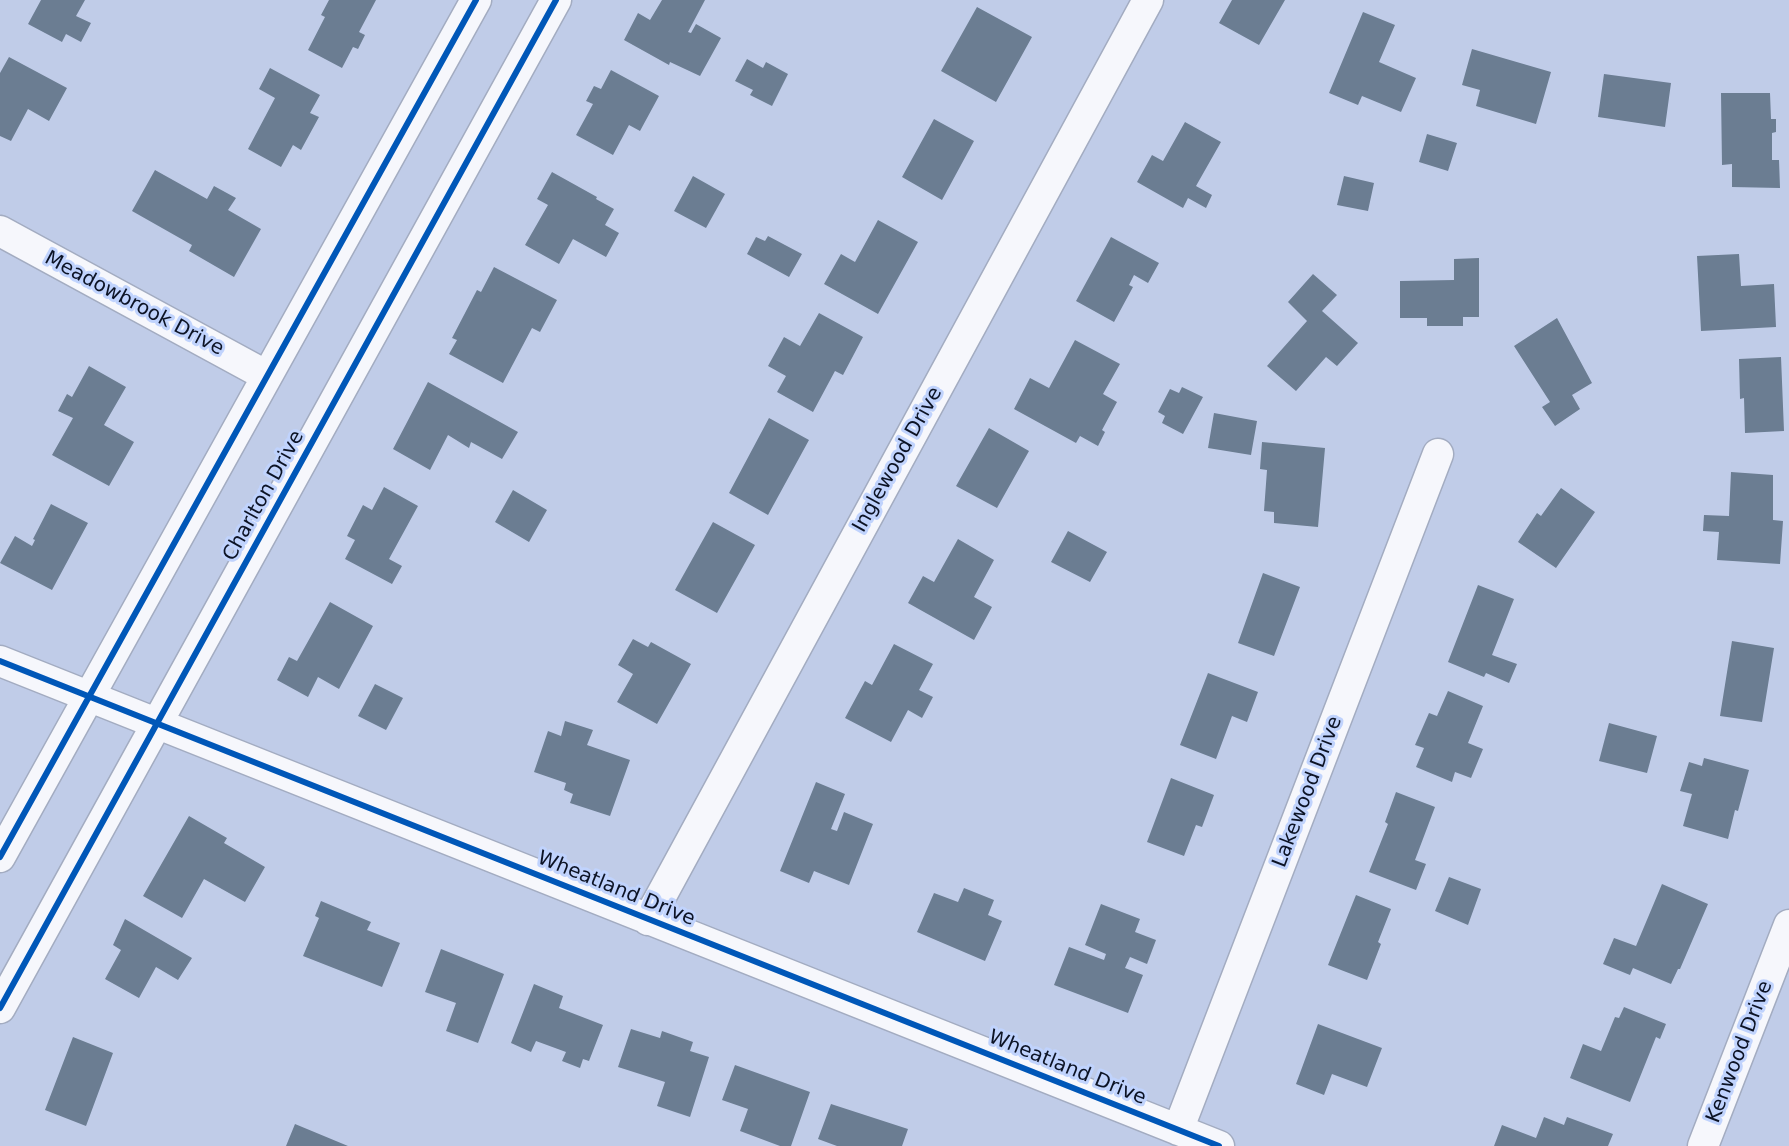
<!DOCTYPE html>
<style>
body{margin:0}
canvas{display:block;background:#c0cce8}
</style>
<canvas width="1789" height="1146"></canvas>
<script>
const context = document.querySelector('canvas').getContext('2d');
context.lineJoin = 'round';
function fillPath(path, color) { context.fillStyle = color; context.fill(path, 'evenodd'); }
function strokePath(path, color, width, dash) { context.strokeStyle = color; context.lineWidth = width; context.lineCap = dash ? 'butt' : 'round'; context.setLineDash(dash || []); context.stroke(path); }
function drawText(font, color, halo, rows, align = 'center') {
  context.font = font + ' "DejaVu Sans",sans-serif'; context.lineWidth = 6; context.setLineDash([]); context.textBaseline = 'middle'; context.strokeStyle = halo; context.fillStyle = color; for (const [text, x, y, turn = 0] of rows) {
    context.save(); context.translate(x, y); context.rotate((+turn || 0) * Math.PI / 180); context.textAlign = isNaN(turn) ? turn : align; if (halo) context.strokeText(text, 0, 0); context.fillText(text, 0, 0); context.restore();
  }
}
fillPath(new Path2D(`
 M 41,0 L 85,0 L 76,16 L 91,23 L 81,42 L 66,34 L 62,42 L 28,24 Z
 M 329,0 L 376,0 L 359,32 L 365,35 L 358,49 L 353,47 L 342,68 L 308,50 L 325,17 L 321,15 Z
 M 662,0 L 705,0 L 688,32 L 691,33 L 696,24 L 721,38 L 700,76 L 670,62 L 669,65 L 624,40 L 638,13 L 650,20 Z
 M 1232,0 L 1285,0 L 1259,45 L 1219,23 Z
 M 977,7 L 1032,37 L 996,102 L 941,71 Z
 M 1363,12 L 1395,25 L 1379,62 L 1416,78 L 1401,112 L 1362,96 L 1358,105 L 1329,93 Z
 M 1472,49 L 1551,72 L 1536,124 L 1476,106 L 1480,90 L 1462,85 Z
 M 9,57 L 67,88 L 49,121 L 28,109 L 11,141 L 0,136 L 0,73 Z
 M 747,59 L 763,68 L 766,62 L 788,74 L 772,106 L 750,95 L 753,90 L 735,81 Z
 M 270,68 L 320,95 L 310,113 L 319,117 L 301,150 L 293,145 L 281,167 L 248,149 L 275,98 L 259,89 Z
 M 611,70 L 659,96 L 640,131 L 629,125 L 613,155 L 576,135 L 593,104 L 586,101 L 594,86 L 601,89 Z
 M 1604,74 L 1671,83 L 1665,127 L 1598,117 Z
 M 1721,93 L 1770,93 L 1771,119 L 1776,119 L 1776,132 L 1772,133 L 1772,160 L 1779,160 L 1780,188 L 1732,187 L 1732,164 L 1722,165 Z
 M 934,119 L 974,141 L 942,200 L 902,177 Z
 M 1185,122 L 1221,142 L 1196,186 L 1212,195 L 1206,208 L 1188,198 L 1183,208 L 1137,182 L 1152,155 L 1163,161 Z
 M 1427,134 L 1457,143 L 1448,171 L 1419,162 Z
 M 155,170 L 207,199 L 214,186 L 236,198 L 228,210 L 261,229 L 234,277 L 189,251 L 192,245 L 132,211 Z
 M 552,172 L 597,197 L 596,199 L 614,209 L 605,225 L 619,233 L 606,257 L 573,239 L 559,264 L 525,245 L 548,205 L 537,199 Z
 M 693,176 L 725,194 L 706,228 L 674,211 Z
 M 1344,176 L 1374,183 L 1368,211 L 1337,205 Z
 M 878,220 L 918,242 L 878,314 L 824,284 L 841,254 L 855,262 Z
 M 768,236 L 802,254 L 789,277 L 747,254 L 756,237 L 765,241 Z
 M 1111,237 L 1159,263 L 1148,283 L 1134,275 L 1129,285 L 1133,287 L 1114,322 L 1076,301 Z
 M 1739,254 L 1741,286 L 1774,284 L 1776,327 L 1701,331 L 1697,256 Z
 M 1479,258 L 1479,317 L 1463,317 L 1463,326 L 1427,326 L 1427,318 L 1400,318 L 1400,281 L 1454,280 L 1454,259 Z
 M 494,267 L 557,300 L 540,332 L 532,328 L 503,383 L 449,354 L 457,340 L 452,338 L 477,290 L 481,292 Z
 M 1313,274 L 1337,295 L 1322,311 L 1358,343 L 1337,366 L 1326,357 L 1296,391 L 1267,366 L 1307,321 L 1288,302 Z
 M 819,313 L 863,337 L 843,375 L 835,371 L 813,412 L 777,392 L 786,376 L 768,366 L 784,337 L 800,346 Z
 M 1557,318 L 1592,383 L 1572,395 L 1580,409 L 1555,426 L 1542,407 L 1550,402 L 1514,346 Z
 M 1075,340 L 1120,364 L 1103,394 L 1117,402 L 1102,430 L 1105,432 L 1098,446 L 1080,436 L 1076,443 L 1014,409 L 1030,378 L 1049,388 Z
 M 1781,357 L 1784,431 L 1745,433 L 1744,398 L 1740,399 L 1739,359 Z
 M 89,366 L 126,387 L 104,425 L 134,442 L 109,486 L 52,455 L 73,418 L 58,411 L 67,394 L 72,397 Z
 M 428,382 L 518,432 L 502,459 L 471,442 L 469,448 L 448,435 L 430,470 L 393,449 Z
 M 1182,387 L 1203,397 L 1183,434 L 1162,423 L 1165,416 L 1158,412 L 1170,389 L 1179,393 Z
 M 1214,413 L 1257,421 L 1251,455 L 1208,448 Z
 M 769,418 L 809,440 L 768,515 L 729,493 Z
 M 989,428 L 1029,451 L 997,508 L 956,486 Z
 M 1262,442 L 1325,448 L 1318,527 L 1274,523 L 1274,512 L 1264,511 L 1267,470 L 1260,469 Z
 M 1731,472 L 1773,475 L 1773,520 L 1783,521 L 1780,564 L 1717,560 L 1719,532 L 1703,531 L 1704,515 L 1729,516 Z
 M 384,487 L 418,506 L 389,559 L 402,566 L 392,584 L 345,559 L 355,540 L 347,536 L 363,505 L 372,510 Z
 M 1561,488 L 1595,512 L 1556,568 L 1518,542 L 1537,513 L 1541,516 Z
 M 513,490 L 547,510 L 529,542 L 495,522 Z
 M 51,504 L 88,523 L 52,590 L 0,563 L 15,536 L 32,546 L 35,540 L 33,539 Z
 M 713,522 L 755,545 L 717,613 L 675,590 Z
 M 1068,531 L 1107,552 L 1090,582 L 1051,562 Z
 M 958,539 L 994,560 L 974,597 L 992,607 L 974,640 L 908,603 L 923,576 L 934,582 Z
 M 1263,573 L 1300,587 L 1274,656 L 1238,643 Z
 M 1478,585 L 1514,599 L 1492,655 L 1517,664 L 1509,683 L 1486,673 L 1484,677 L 1448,662 Z
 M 330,602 L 373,626 L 339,689 L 318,677 L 308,697 L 277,680 L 289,657 L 297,661 Z
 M 633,639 L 648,647 L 651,642 L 691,664 L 657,724 L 617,702 L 633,674 L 618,665 Z
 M 1732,641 L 1774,648 L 1762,722 L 1720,716 Z
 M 894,644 L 933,664 L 919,690 L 933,697 L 922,718 L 908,710 L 891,742 L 845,718 L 865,681 L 872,685 Z
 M 1208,673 L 1258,692 L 1247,722 L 1232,716 L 1216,759 L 1180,745 Z
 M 375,684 L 403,698 L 386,730 L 358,716 Z
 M 1448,691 L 1483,706 L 1468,743 L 1483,749 L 1471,778 L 1455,772 L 1452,782 L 1416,767 L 1424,748 L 1415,745 L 1429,713 L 1437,716 Z
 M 565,721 L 593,730 L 587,745 L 630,760 L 610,816 L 570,803 L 573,794 L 564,790 L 566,783 L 534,772 L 548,731 L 561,736 Z
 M 1609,723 L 1657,736 L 1647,773 L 1599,761 Z
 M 1704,758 L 1749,770 L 1738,811 L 1735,810 L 1728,839 L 1683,826 L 1692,794 L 1680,791 L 1689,762 L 1702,766 Z
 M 1171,778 L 1214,795 L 1202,827 L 1196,825 L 1184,856 L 1147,842 Z
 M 816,782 L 845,794 L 831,829 L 837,831 L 844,812 L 873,824 L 849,885 L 814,871 L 809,883 L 780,871 Z
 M 1396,792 L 1435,807 L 1415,860 L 1426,864 L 1416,890 L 1369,872 L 1388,824 L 1385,822 Z
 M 189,816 L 227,838 L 224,843 L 265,867 L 245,902 L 204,879 L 182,918 L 143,896 Z
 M 1449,877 L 1481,889 L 1468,925 L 1435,911 Z
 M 1662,884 L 1708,904 L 1680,969 L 1678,969 L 1671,984 L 1633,968 L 1630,975 L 1603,964 L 1614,938 L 1636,946 Z
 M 964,888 L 994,900 L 988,915 L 1002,921 L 985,961 L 917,932 L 934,893 L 958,902 Z
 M 1356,895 L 1391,909 L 1378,942 L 1381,944 L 1367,980 L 1328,965 Z
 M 321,901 L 371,922 L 367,930 L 400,943 L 382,987 L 303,956 L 319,918 L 315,916 Z
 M 1101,904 L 1140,919 L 1135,932 L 1156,940 L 1147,964 L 1130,957 L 1125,968 L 1143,975 L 1128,1013 L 1054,985 L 1069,947 L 1104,960 L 1106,954 L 1085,945 Z
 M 125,919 L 192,958 L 178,980 L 156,967 L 139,998 L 105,979 L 121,950 L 113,945 Z
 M 441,949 L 504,974 L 478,1043 L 446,1031 L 456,1003 L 425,992 Z
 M 534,984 L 563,996 L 559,1008 L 603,1025 L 589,1061 L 583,1059 L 580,1068 L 562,1061 L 566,1052 L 536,1041 L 531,1052 L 511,1043 Z
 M 1624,1007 L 1666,1024 L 1660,1039 L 1656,1037 L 1630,1102 L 1570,1078 L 1583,1044 L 1601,1051 L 1615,1017 L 1619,1018 Z
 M 1318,1024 L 1382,1048 L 1367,1087 L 1332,1074 L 1324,1095 L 1296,1084 Z
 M 631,1029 L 660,1038 L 662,1031 L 693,1042 L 690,1051 L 709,1057 L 690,1117 L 657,1106 L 665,1082 L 618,1067 Z
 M 73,1037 L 113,1053 L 86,1126 L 45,1110 Z
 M 735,1065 L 810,1092 L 791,1146 L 780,1146 L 740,1131 L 748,1109 L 722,1100 Z
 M 831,1104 L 908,1129 L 902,1146 L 837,1146 L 818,1139 Z
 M 1544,1117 L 1564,1125 L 1567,1117 L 1613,1134 L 1608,1146 L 1494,1146 L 1502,1125 L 1536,1138 Z
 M 295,1124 L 348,1146 L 286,1146 Z`), '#6b7d92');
const minor = new Path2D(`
 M 0,231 L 267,376
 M 0,661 L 1219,1146
 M 0,857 L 476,0
 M 648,920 L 1148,0
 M 0,1008 L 556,0
 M 1178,1130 L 1438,454
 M 1703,1146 L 1789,925`);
strokePath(minor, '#a3acc1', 33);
strokePath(minor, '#f6f7fc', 30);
strokePath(new Path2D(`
 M 0,661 L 1219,1146
 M 0,857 L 476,0
 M 0,1008 L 556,0`), '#0057b8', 6);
drawText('20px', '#0c1325', '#c0d3fd', [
 ["Meadowbrook Drive",134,304,28],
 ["Inglewood Drive",898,460,-61],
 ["Charlton Drive",264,496,-61],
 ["Lakewood Drive",1308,792,-69],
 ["Wheatland Drive",616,889,22],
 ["Kenwood Drive",1740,1052,-69],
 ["Wheatland Drive",1067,1068,22]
]);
</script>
